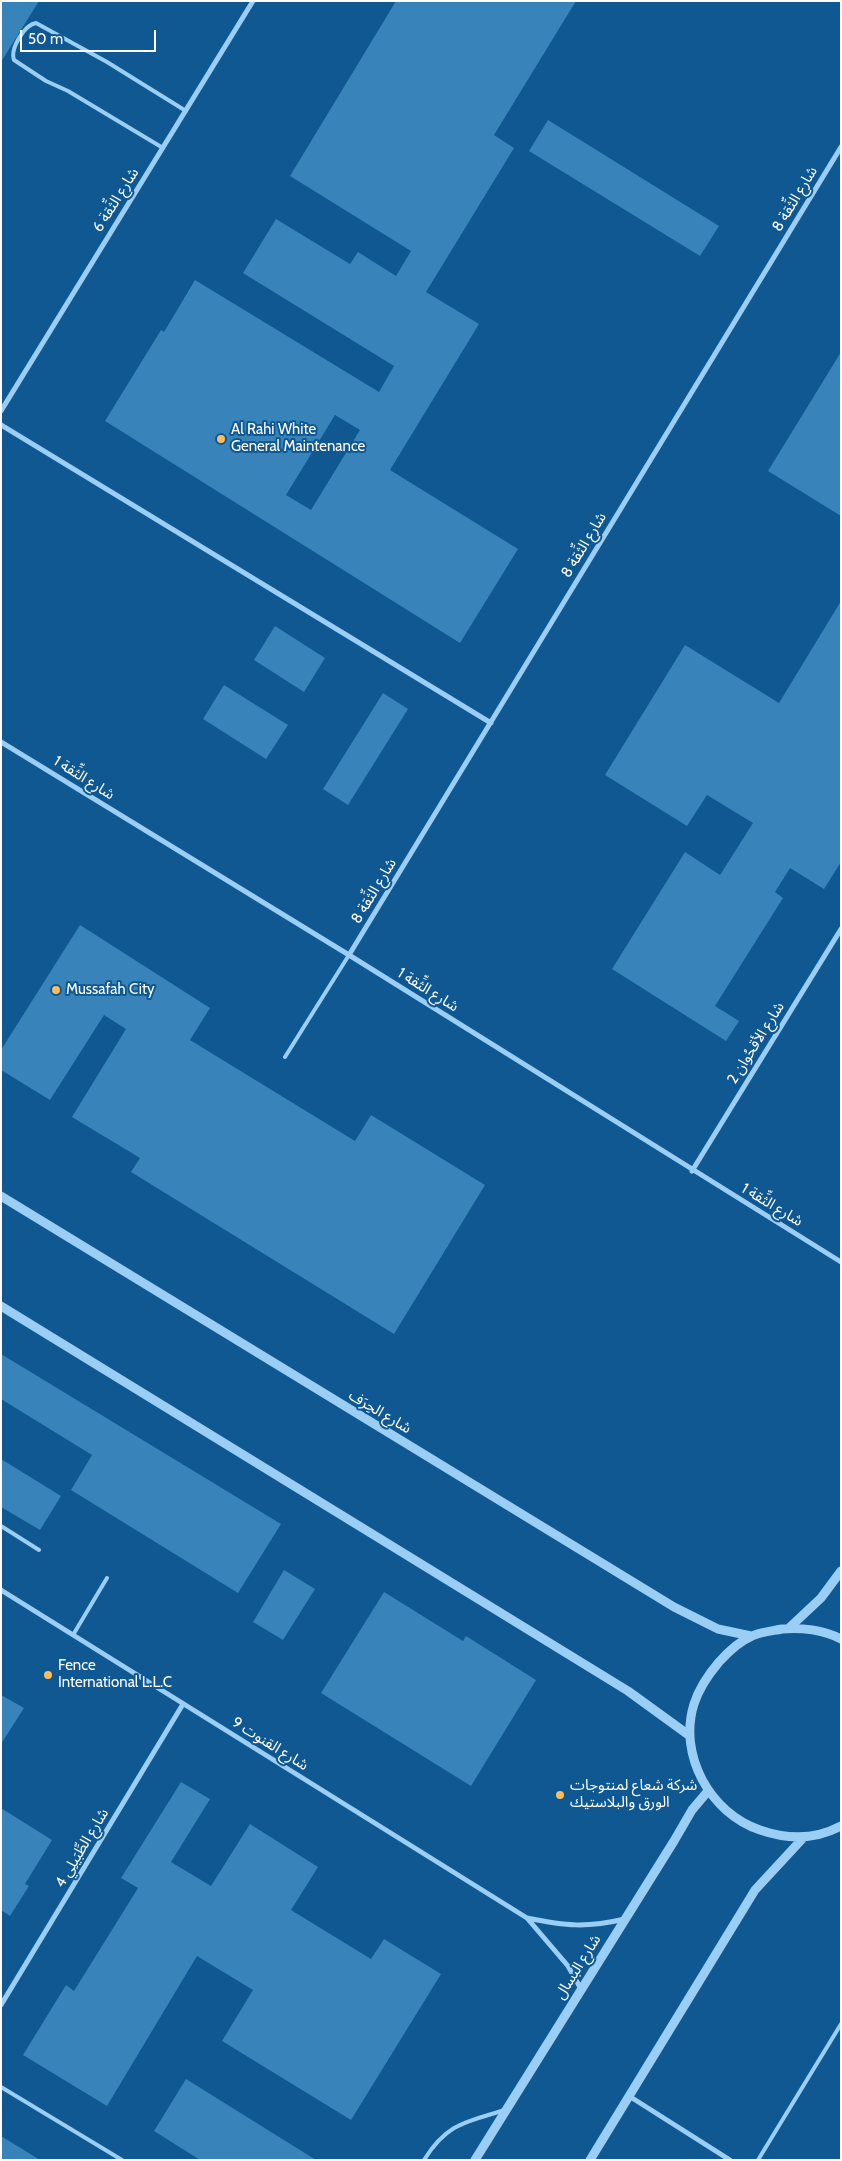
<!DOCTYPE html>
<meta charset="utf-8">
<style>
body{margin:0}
#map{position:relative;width:842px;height:2161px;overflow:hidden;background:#0f5892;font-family:Cabin,sans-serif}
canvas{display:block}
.frame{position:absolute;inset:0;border:2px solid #fff;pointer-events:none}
.scale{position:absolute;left:20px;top:30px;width:136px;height:22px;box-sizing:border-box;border:2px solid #fff;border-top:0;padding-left:6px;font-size:15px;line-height:18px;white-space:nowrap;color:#fff;-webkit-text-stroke:4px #0f5892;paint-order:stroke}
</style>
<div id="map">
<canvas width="842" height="2161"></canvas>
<div class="frame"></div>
<div class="scale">50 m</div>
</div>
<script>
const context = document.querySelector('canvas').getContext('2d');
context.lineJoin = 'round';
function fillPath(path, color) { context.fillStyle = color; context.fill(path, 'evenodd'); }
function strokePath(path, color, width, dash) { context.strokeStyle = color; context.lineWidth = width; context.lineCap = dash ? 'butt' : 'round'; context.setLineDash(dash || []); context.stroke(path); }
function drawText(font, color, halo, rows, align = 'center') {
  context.font = font + ' Cabin,"Noto Sans Arabic",sans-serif'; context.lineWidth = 4; context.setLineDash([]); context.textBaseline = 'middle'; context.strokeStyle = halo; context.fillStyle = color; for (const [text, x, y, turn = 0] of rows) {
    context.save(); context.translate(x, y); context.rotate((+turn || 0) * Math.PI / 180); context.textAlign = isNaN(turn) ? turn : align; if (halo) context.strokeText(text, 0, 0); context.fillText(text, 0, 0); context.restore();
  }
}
fillPath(new Path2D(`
 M 1,1 L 39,1 L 1,62 Z
 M 396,1 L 576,1 L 494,135 L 514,148 L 426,292 L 479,324 L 390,470 L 518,549 L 460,643 L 105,421 L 161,330 L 164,332 L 195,280 L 379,392 L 394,366 L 243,273 L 276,219 L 350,264 L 358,252 L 396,276 L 411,251 L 290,176 ZM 335,415 L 360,430 L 311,510 L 286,495 Z
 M 548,120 L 719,226 L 700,256 L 529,151 Z
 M 841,352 L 841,516 L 768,471 Z
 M 841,601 L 841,862 L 824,889 L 790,868 L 775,892 L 783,898 L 715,1006 L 739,1021 L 726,1041 L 612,969 L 685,852 L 720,875 L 753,823 L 707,795 L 687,826 L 605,775 L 685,645 L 779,703 Z
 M 275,626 L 325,658 L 304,692 L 254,660 Z
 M 224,685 L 288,725 L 266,759 L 203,719 Z
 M 383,693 L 408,709 L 348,805 L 323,789 Z
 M 80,925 L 210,1008 L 190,1040 L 355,1141 L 371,1115 L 485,1185 L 394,1334 L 131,1172 L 140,1158 L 72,1117 L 126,1029 L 104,1015 L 50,1100 L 1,1070 L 1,1050 Z
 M 1,1354 L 281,1524 L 238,1593 L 71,1490 L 92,1455 L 1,1399 Z
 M 1,1459 L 61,1496 L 40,1530 L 1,1507 Z
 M 284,1570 L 315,1589 L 283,1640 L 253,1622 Z
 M 384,1592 L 463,1641 L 466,1636 L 536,1680 L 471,1786 L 321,1693 Z
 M 1,1695 L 24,1708 L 1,1744 Z
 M 181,1782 L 210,1799 L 171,1862 L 211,1886 L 250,1824 L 318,1867 L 291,1910 L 371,1959 L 384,1939 L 441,1974 L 351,2120 L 222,2041 L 253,1990 L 197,1956 L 107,2106 L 23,2055 L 66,1985 L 74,1991 L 138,1888 L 121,1878 Z
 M 1,1808 L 52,1840 L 25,1884 L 29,1886 L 10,1916 L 1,1910 Z
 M 186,2079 L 316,2160 L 200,2160 L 154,2131 Z
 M 1,2136 L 40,2160 L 1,2160 Z`), '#3783ba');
strokePath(new Path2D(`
 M 163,148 L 68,91 L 46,81 L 14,60 C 10,49 24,25 36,23 L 107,62 L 186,111
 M 285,1057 L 349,955
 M 1,1526 L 39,1550
 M 73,1635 L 107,1578
 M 1,2087 L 122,2160
 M 424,2160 C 447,2123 466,2122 505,2110
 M 758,2160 L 841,2024`), '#9acef4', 4);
strokePath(new Path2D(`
 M 1,411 L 253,1
 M 1,425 L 491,723
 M 1,742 L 349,955 L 841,1262
 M 349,955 L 841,147
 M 692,1171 L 841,929
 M 1,1590 L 527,1918 L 568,1966 L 581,1989
 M 527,1918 C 566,1926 586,1928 625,1919
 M 1,2005 L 183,1704
 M 629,2096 L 730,2160`), '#9acef4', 5);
strokePath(new Path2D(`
 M 1,1196 L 674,1607 L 718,1629 L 751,1636
 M 1,1306 L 628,1691 L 690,1736
 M 789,1628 L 821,1598 L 841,1571
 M 841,1639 C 824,1630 801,1627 782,1629 C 772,1631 761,1632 752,1636 C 740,1641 728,1652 719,1662 C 708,1675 699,1688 694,1704 C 678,1755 710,1813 760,1830 C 786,1839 815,1840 841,1826
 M 475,2160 L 674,1841 L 692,1810 L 708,1791
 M 590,2160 L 755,1890 L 804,1837`), '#9acef4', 9);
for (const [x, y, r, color] of [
 [221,439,5,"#ffbb5c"],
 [56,990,5,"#ffbb5c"],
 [48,1675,5,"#ffbb5c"],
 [560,1795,5,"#ffbb5c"]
]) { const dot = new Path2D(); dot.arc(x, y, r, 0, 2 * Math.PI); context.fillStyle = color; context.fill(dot); strokePath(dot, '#0f5892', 2); }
drawText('15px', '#fff', '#0f5892', [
 ["شارع الثِّقة 8",795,199,-59],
 ["شارع الثِّقة 6",116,200,-58],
 ["شارع الثِّقة 8",584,545,-59],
 ["شارع الثِّقة 1",84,778,32],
 ["شارع الثِّقة 8",374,891,-59],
 ["شارع الثِّقة 1",428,990,32],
 ["شارع الأقحُوان 2",756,1043,-58],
 ["شارع الثِّقة 1",772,1205,31],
 ["شارع الحِرَف",380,1412,31],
 ["شارع القنوت 9",270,1744,32],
 ["شارع الطِّبَيلِي 4",82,1848,-59],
 ["شارع البسال",578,1967,-58]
]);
drawText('15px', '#fff', '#0f5892', [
 ["Al Rahi White",231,430],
 ["General Maintenance",231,447],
 ["Mussafah City",66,990],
 ["Fence",58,1666],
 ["International L.L.C",58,1683],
 ["شركة شعاع لمنتوجات",570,1786],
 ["الورق والبلاستيك",570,1803]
], 'left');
</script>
